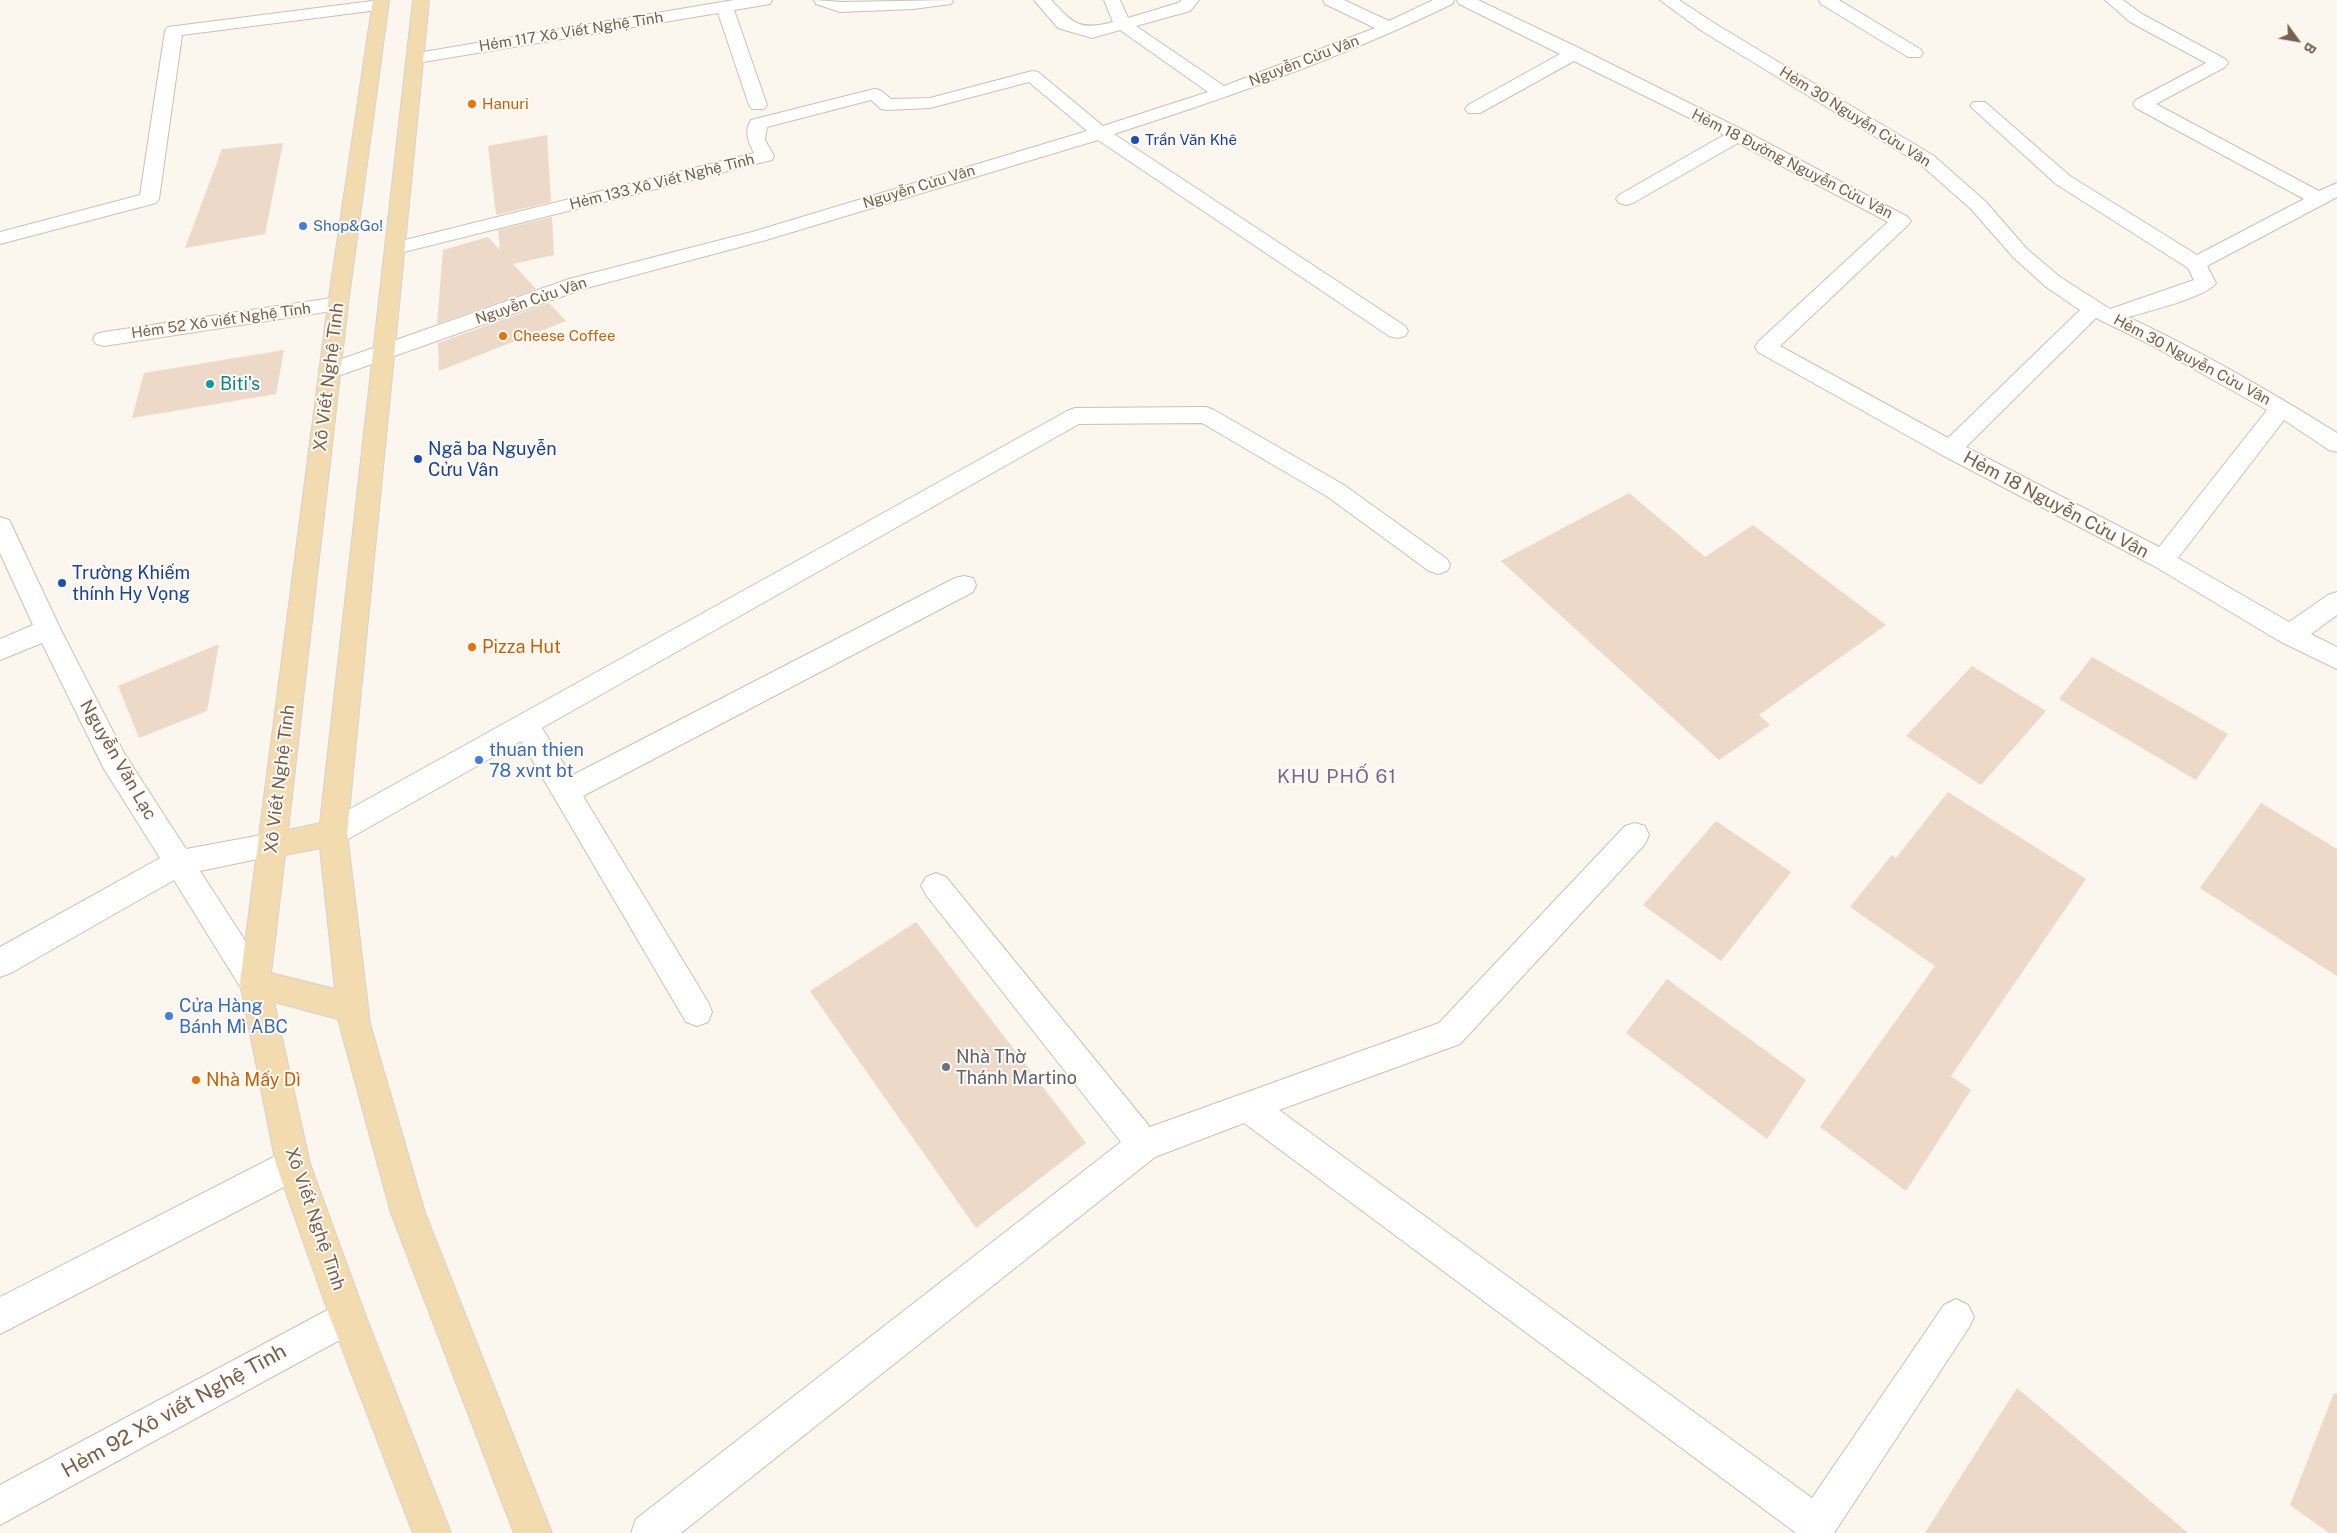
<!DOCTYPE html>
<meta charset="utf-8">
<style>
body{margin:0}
#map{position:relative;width:2337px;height:1533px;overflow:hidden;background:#fbf6ee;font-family:"Public Sans",sans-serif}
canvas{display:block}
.north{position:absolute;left:2272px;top:15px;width:50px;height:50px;-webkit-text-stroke:4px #fefaf4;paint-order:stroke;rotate:122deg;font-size:14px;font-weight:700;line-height:20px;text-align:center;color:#756052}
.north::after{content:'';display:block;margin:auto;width:18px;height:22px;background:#756052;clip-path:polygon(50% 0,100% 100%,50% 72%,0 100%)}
</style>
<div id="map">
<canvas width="2337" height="1533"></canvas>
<div class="north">B</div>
</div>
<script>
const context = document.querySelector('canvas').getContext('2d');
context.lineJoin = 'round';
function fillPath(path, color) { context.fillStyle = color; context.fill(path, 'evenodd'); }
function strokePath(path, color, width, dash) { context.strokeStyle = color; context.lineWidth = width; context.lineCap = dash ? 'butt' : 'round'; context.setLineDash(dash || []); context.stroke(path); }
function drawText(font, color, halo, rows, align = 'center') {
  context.font = font + ' "Public Sans",sans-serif'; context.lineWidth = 4; context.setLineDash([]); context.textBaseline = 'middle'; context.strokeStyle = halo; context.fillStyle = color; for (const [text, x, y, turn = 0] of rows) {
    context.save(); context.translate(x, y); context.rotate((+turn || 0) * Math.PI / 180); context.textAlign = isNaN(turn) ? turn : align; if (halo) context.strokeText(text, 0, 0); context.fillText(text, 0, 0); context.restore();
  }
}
fillPath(new Path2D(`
 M 547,135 L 551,202 L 496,215 L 488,146 Z
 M 283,143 L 265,234 L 185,248 L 222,149 Z
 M 552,217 L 554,255 L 513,264 L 536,289 L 437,324 L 443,250 L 488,237 L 500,250 L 498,230 Z
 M 549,303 L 566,321 L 439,371 L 438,343 Z
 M 284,350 L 276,394 L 132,418 L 144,373 Z
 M 1629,493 L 1705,557 L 1753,525 L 1886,625 L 1759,715 L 1770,725 L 1719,760 L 1501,561 Z
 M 219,644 L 207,711 L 139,738 L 118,686 Z
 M 2092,657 L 2228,734 L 2196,780 L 2059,699 Z
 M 1972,666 L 2046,711 L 1981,785 L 1906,736 Z
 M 1948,792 L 2086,879 L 1951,1076 L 1971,1090 L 1906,1191 L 1820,1127 L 1935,966 L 1850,907 L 1892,855 L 1896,858 Z
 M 2261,803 L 2337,849 L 2337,976 L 2200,888 Z
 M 1716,821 L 1791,872 L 1721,961 L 1643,905 Z
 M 916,922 L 1086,1143 L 976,1228 L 810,991 Z
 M 1667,979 L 1806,1080 L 1767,1139 L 1626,1033 Z
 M 2017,1388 L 2188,1533 L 1925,1533 Z
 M 2334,1393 L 2337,1394 L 2337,1533 L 2329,1533 L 2290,1505 Z`), '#edd9c8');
const minor = new Path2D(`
 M 380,0 L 386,1 L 388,5 L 386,9 L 182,35 L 159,199 L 156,203 L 0,244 L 0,232 L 140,195 L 165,31 L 168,27 Z
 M 734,0 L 772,0 L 770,4 L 734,10 L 767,105 L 764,109 L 752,109 L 749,105 L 718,13 L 417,63 L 411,62 L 408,58 L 411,54 L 417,53 Z
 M 814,0 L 842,2 L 953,0 L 951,4 L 913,9 L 840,12 L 816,4 Z
 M 1034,0 L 1051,0 C 1074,24 1079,31 1113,22 L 1104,0 L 1120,0 L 1128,18 L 1178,3 L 1182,0 L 1199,0 L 1190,11 L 1136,26 L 1224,86 L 1375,28 L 1325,4 L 1323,0 L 1344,0 L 1389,21 L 1433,0 L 1454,0 L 1452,4 C 1344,57 1229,97 1114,134 L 1405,326 L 1408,331 L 1405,336 L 1397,338 L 1389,336 L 1098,140 L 766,240 L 583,289 L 338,376 L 330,378 L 322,376 L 319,371 L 322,366 L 569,279 L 752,232 L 1087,131 L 1029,82 L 930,108 L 887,110 L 881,109 L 871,100 L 767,127 L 765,140 L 774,156 L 772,160 L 396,254 L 389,252 L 386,248 L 389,244 L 754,153 C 748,142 744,131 751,120 L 874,89 L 880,90 L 891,99 L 930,98 L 1032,71 L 1038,72 L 1103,126 L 1208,92 L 1120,30 L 1092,38 L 1058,28 Z
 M 1457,0 L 1478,0 L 1581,49 L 1745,131 L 1908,217 L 1911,221 L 1908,225 L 1780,346 L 1948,438 L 2080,310 L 2046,287 L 2013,257 L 1971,209 L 1920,164 L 1702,31 L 1660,0 L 1679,0 L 1714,23 L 1934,156 L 1985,201 L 2027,249 L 2060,277 L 2110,309 L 2194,280 L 2188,268 L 2056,184 L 1970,106 L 1973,102 L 1985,102 L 2070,176 L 2197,255 L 2304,199 L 2136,108 L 2133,104 L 2136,100 L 2206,63 L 2130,22 L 2105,0 L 2123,0 L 2142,14 L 2225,59 L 2228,63 L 2225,67 L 2156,104 L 2319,191 L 2337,183 L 2337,197 L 2207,266 L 2216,283 C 2207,297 2146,312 2128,317 C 2200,351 2270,391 2337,433 L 2337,452 L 2329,450 L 2284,420 L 2178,558 L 2289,622 L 2328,595 L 2337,592 L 2337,615 L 2311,634 L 2337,647 L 2337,669 L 2281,642 L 2154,566 L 1942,455 L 1758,352 L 1755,347 L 1758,342 L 1888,222 L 1738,143 L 1633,203 L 1626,205 L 1619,203 L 1616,199 L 1619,195 L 1724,135 L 1574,61 L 1480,113 L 1468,113 L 1465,109 L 1468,105 L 1560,54 L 1459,4 ZM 2096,318 L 2149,344 L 2267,410 L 2159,547 L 1966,447 Z
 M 1819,0 L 1839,0 L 1920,49 L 1923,53 L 1920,57 L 1908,57 L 1821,4 Z
 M 338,297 L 345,299 L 348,304 L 345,309 L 104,346 L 96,344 L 93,339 L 96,334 L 104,332 Z
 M 1206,407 L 1214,410 L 1344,485 L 1447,559 L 1450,565 L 1447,571 L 1438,574 L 1429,571 L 1328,497 L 1202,423 L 1079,424 L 542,728 L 571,776 L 955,578 L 964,576 L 973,578 L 976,585 L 973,592 L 583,796 L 708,1002 L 712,1012 L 708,1022 L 697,1026 L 686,1022 L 521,741 L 343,842 L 333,845 L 323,842 L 319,833 L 323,824 L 1067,411 L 1075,408 Z
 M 0,517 L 9,520 L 12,526 L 61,630 L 124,753 L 186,849 L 272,833 L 282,836 L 286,845 L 282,854 L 200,871 L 266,973 L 270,983 L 266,993 L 255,997 L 244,993 L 174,880 L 11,973 L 0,977 L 0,947 L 160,858 L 104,769 L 42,643 L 0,660 L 0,639 L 33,625 L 0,553 Z
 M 1635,823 L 1645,826 L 1649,835 L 1645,844 L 1460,1044 L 1279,1110 L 1812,1498 L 1944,1305 L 1956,1299 L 1968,1305 L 1974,1317 L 1968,1329 L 1834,1533 L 1796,1533 L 1244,1123 L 1155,1157 L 681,1533 L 631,1533 L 636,1519 L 1121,1142 L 926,895 L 921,886 L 926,877 L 936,873 L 946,877 L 1150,1127 L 1439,1023 L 1625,826 Z
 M 293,1147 L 305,1152 L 310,1164 L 305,1176 L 0,1334 L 0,1297 Z
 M 348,1299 L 360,1305 L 366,1317 L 360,1329 L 0,1525 L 0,1485 Z`);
const major = new Path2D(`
 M 373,0 L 389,0 L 348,304 L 288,830 L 320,823 L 413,0 L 429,0 L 347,833 L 370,1024 L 425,1213 L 552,1533 L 514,1533 L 391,1213 L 338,1019 L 274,1002 L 310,1164 L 366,1317 L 451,1533 L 413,1533 L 330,1317 L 276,1164 L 240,983 L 328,304 ZM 320,848 L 335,989 L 271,973 L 285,855 Z`);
strokePath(minor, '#cdc0b4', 2);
strokePath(major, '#d8d2cf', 2);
fillPath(minor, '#fff');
fillPath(major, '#f1dbaf');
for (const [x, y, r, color] of [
 [472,104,5,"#e8710a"],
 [1135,140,5,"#1a4fb4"],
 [303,226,5,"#3f7fe0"],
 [503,336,5,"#e8710a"],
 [210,384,5,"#0f9aa8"],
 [418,459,5,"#1a4fb4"],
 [62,583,5,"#1a4fb4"],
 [472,647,5,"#e8710a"],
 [479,760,5,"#3f7fe0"],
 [169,1016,5,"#3f7fe0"],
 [946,1067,5,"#6b7280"],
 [196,1080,5,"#e8710a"]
]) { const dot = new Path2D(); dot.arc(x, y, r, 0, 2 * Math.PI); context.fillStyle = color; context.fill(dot); strokePath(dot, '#fefaf4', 2); }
drawText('15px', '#756052', '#fefaf4', [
 ["Hẻm 117 Xô Viết Nghệ Tĩnh",571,32,-9],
 ["Nguyễn Cửu Vân",1304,61,-21],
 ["Hẻm 30 Nguyễn Cửu Vân",1855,117,32],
 ["Hẻm 18 Đường Nguyễn Cửu Vân",1792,164,27],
 ["Hẻm 133 Xô Viết Nghệ Tĩnh",662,182,-14],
 ["Nguyễn Cửu Vân",919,187,-17],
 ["Nguyễn Cửu Vân",531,301,-19],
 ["Hẻm 52 Xô viết Nghệ Tĩnh",221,321,-8],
 ["Hẻm 30 Nguyễn Cửu Vân",2192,360,28]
]);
drawText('15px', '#c56008', '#fefaf4', [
 ["Hanuri",482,104],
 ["Cheese Coffee",513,336]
], 'left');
drawText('15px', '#164399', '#fefaf4', [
 ["Trần Văn Khê",1145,140]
], 'left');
drawText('15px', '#366cbe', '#fefaf4', [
 ["Shop&Go!",313,226]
], 'left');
drawText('18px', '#756052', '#fefaf4', [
 ["Xô Viết Nghệ Tĩnh",329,377,-83],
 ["Hẻm 18 Nguyễn Cửu Vân",2056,505,28],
 ["Nguyễn Văn Lạc",118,760,60],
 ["Xô Viết Nghệ Tĩnh",280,779,-83],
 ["Xô Viết Nghệ Tĩnh",315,1219,71]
]);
drawText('18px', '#0d838f', '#fefaf4', [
 ["Biti's",220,384]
], 'left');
drawText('18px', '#164399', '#fefaf4', [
 ["Ngã ba Nguyễn",428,449],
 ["Cửu Vân",428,470],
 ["Trường Khiếm",72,573],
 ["thính Hy Vọng",72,594]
], 'left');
drawText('18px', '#c56008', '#fefaf4', [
 ["Pizza Hut",482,647],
 ["Nhà Mấy Dì",206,1080]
], 'left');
drawText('18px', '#366cbe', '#fefaf4', [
 ["thuan thien",489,750],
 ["78 xvnt bt",489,771],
 ["Cửa Hàng",179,1006],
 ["Bánh Mì ABC",179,1027]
], 'left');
drawText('18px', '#5b616d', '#fefaf4', [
 ["Nhà Thờ",956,1057],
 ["Thánh Martino",956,1078]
], 'left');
context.letterSpacing = '1px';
drawText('19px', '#7f6689', '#fefaf4', [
 ["KHU PHỐ 61",1337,777]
]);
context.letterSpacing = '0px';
drawText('21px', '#756052', '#fefaf4', [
 ["Hẻm 92 Xô viết Nghệ Tĩnh",174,1411,-29]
]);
</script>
